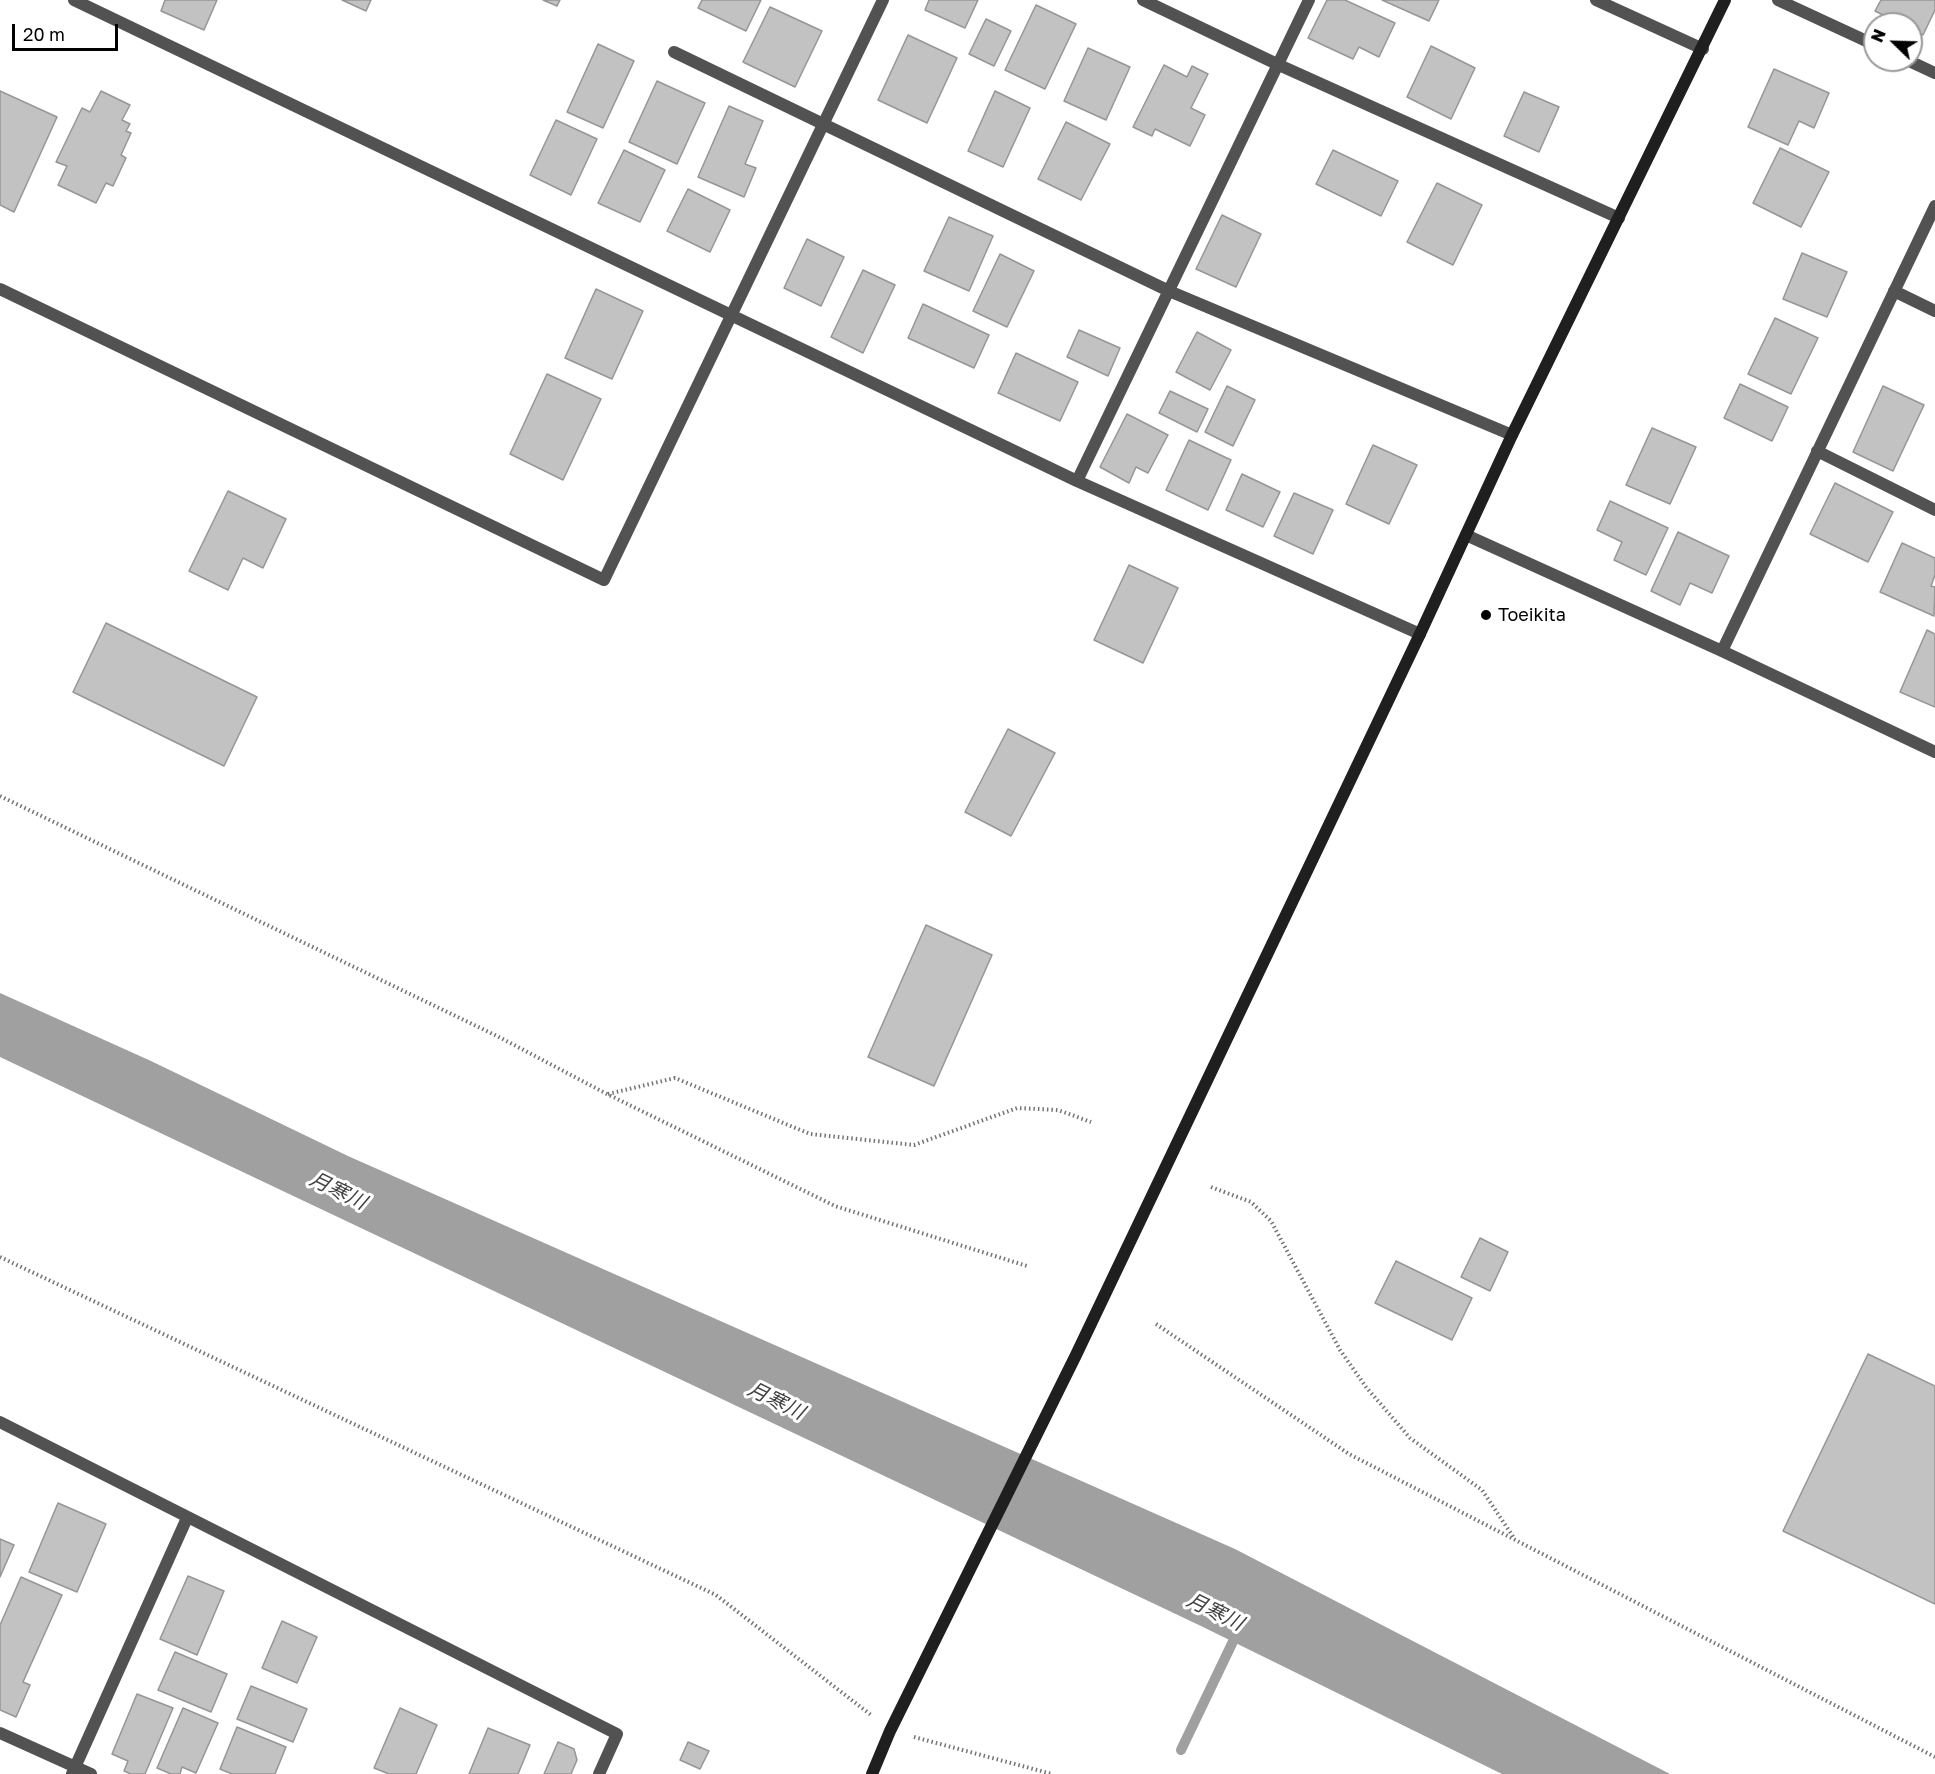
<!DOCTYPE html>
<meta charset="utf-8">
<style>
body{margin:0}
#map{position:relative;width:1935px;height:1774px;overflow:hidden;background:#fff;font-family:"Golos Text",sans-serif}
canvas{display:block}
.north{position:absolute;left:1863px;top:12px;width:60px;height:60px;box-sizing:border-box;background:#fff;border:2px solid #999;border-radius:50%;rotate:293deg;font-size:16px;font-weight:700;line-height:24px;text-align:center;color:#000}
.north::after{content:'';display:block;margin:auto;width:21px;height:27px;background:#000;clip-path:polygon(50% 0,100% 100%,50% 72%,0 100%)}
.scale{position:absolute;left:12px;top:24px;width:106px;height:27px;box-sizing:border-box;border:3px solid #000;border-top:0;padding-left:8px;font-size:18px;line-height:21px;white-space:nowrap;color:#000;-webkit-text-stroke:4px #fff;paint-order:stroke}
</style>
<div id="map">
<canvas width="1935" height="1774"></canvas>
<div class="north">N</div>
<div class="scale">20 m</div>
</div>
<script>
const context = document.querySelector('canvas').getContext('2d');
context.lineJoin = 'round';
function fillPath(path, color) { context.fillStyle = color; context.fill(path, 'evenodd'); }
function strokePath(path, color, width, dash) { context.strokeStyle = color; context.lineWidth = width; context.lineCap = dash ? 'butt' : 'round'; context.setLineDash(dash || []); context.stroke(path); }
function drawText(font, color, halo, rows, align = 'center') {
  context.font = font + ' "Golos Text","Noto Sans JP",sans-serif'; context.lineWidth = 6; context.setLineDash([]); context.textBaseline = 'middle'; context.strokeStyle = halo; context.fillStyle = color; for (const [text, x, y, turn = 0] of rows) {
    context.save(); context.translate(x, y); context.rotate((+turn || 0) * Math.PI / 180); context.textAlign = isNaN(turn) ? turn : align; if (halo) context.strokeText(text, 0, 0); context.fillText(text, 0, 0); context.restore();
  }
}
fillPath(new Path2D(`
 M 0,993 L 151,1061 L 348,1156 L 1235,1549 L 1670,1774 L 1502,1774 L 1201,1626 L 0,1057 Z`), '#a0a0a0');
strokePath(new Path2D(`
 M 1181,1750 L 1238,1631`), '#a0a0a0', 10);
const building = new Path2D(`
 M 165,0 L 217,0 L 204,30 L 161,11 Z
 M 342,0 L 371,0 L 366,11 Z
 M 543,0 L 560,0 L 557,6 Z
 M 702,0 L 761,0 L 746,31 L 698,8 Z
 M 929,0 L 978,0 L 965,28 L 925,10 Z
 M 1327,0 L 1345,0 L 1395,23 L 1379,57 L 1359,47 L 1353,59 L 1308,38 Z
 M 1382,0 L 1439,0 L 1429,21 Z
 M 1881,0 L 1935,0 L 1935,10 L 1923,35 L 1911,29 L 1911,24 L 1901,24 L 1875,11 Z
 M 1036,5 L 1076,24 L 1045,89 L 1005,70 Z
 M 770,7 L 822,31 L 795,87 L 743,62 Z
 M 986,19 L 1011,31 L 994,66 L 969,54 Z
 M 908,35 L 957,58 L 927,123 L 878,100 Z
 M 598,44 L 634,61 L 603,128 L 567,112 Z
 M 1431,46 L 1475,68 L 1451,119 L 1407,97 Z
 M 1088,48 L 1130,67 L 1106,120 L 1064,101 Z
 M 1164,65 L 1187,77 L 1192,66 L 1208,74 L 1191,108 L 1205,115 L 1190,146 L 1155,129 L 1152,136 L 1133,127 Z
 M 1774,69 L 1829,93 L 1814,128 L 1799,121 L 1788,145 L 1748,127 Z
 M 657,81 L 705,103 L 677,164 L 629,142 Z
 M 0,91 L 57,117 L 14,212 L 0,205 Z
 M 101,91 L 130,105 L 122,120 L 130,124 L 126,131 L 131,133 L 121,155 L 126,158 L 113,186 L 106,183 L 96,203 L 58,185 L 67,166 L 56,162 L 82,108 L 90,112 Z
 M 995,91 L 1030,108 L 1003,167 L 968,151 Z
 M 1524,92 L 1559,107 L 1539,152 L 1504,136 Z
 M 729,106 L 763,121 L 745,164 L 756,168 L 744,197 L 698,177 Z
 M 556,120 L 597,139 L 571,195 L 530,175 Z
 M 1066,122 L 1110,144 L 1081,200 L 1038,179 Z
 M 1780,148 L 1829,172 L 1801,227 L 1753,203 Z
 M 624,150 L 665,170 L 640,222 L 598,203 Z
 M 1333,150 L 1398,181 L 1381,216 L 1316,184 Z
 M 1437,183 L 1482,205 L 1453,265 L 1407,242 Z
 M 688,189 L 730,210 L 710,252 L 667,231 Z
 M 1222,215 L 1261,234 L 1236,287 L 1196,269 Z
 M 949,217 L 993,236 L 969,291 L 924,271 Z
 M 807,239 L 844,257 L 821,306 L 784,288 Z
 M 1802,253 L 1847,272 L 1827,317 L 1783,299 Z
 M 1000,254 L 1034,271 L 1007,327 L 973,311 Z
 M 863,270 L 895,285 L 863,353 L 831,337 Z
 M 596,289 L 643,311 L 612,379 L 565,358 Z
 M 923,304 L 989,335 L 974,368 L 908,338 Z
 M 1775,318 L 1818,338 L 1791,394 L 1748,374 Z
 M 1079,330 L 1120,348 L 1108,376 L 1067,357 Z
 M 1197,332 L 1231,350 L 1210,390 L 1176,372 Z
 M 1016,353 L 1078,382 L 1060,421 L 998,393 Z
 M 547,374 L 601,399 L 563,480 L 510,454 Z
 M 1740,384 L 1788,407 L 1772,441 L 1724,418 Z
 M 1227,386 L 1255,400 L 1233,446 L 1205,432 Z
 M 1883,386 L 1924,405 L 1893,471 L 1853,452 Z
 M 1170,391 L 1208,409 L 1197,432 L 1159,413 Z
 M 1127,414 L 1168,435 L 1148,473 L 1136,467 L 1129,483 L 1100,467 Z
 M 1652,428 L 1696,447 L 1670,504 L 1626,485 Z
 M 1189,440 L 1231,460 L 1208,510 L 1166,490 Z
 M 1373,445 L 1417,465 L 1389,524 L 1346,504 Z
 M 1242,474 L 1280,492 L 1263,527 L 1226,510 Z
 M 1835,483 L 1893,512 L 1868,562 L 1810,534 Z
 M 228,491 L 286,519 L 263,568 L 243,558 L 228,590 L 189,571 Z
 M 1294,493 L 1333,510 L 1313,554 L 1274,536 Z
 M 1610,501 L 1668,528 L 1646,575 L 1614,560 L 1622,542 L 1597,530 Z
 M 1678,532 L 1729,556 L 1712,593 L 1690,583 L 1680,605 L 1651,591 Z
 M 1902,543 L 1935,558 L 1935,575 L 1931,586 L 1935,587 L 1934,616 L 1880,592 Z
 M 1129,565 L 1178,588 L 1143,663 L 1094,640 Z
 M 106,623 L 257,697 L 224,766 L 73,692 Z
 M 1927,630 L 1935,634 L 1935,707 L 1900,692 Z
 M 1008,729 L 1055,753 L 1011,836 L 965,812 Z
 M 926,925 L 992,955 L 934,1086 L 868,1057 Z
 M 1480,1238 L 1508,1252 L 1490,1291 L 1461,1277 Z
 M 1396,1261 L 1472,1298 L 1452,1340 L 1375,1303 Z
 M 1868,1354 L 1935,1386 L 1935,1604 L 1783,1531 Z
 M 58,1503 L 106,1524 L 77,1592 L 29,1572 Z
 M 0,1539 L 14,1545 L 0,1577 Z
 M 188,1576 L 224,1591 L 197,1655 L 160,1639 Z
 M 21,1577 L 62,1595 L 23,1682 L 30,1685 L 16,1717 L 0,1710 L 0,1625 Z
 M 282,1621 L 317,1637 L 297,1683 L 262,1668 Z
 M 175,1652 L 227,1674 L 211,1712 L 158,1690 Z
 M 251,1686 L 307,1709 L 293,1742 L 237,1719 Z
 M 137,1694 L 173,1708 L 145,1774 L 131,1774 L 124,1771 L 128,1761 L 112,1754 Z
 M 183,1708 L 218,1723 L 196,1773 L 182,1767 L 180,1774 L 171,1774 L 157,1768 Z
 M 400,1708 L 437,1725 L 416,1774 L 389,1774 L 374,1768 Z
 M 237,1727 L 286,1747 L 275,1774 L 232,1774 L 220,1769 Z
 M 488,1728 L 530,1745 L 518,1774 L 469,1774 Z
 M 558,1742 L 574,1749 L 577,1760 L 571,1774 L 544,1774 Z
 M 688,1742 L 709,1751 L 700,1769 L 680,1760 Z`);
fillPath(building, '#c2c2c2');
strokePath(building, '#969696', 1.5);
strokePath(new Path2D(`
 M 0,796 L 497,1036 L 607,1094 L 835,1206 L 1027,1266
 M 608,1094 L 675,1078 L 810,1134 L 914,1145 L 1017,1108 L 1058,1110 L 1091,1122
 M 1211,1187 L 1251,1202 L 1271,1221 L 1340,1350 L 1366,1387 L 1410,1438 L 1482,1490 L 1514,1538
 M 0,1257 L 716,1595 L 871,1715
 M 1156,1324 L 1349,1454 L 1935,1757
 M 914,1737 L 1052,1774`), '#747474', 4, [1.5, 3]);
strokePath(new Path2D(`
 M 74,0 L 1077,481 L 1420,634
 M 1143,0 L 1279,65 L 1619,218
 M 1596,0 L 1703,49
 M 1778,0 L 1875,45
 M 674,52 L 1169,291 L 1512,435
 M 1907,60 L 1935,73
 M 0,289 L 604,580 L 883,0
 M 1894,291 L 1935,311
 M 1817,451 L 1935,510
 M 1077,481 L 1309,0
 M 1466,535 L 1722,651 L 1935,752
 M 1722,651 L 1935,206
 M 0,1422 L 617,1734 L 599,1774
 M 0,1733 L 91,1774
 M 72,1774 L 187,1518`), '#525252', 12);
strokePath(new Path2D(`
 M 872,1774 L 890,1731 L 1076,1355 L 1420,634 L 1512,435 L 1725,0`), '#1f1f1f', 12);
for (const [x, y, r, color] of [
 [1486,615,6,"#000"]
]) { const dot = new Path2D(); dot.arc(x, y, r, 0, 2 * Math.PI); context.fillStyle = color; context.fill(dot); strokePath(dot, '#fff', 2); }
drawText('18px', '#000', '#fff', [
 ["Toeikita",1498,615]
], 'left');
drawText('italic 20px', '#414141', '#fff', [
 ["月寒川",338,1191,26],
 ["月寒川",776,1401,26],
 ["月寒川",1215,1612,26]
]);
</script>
